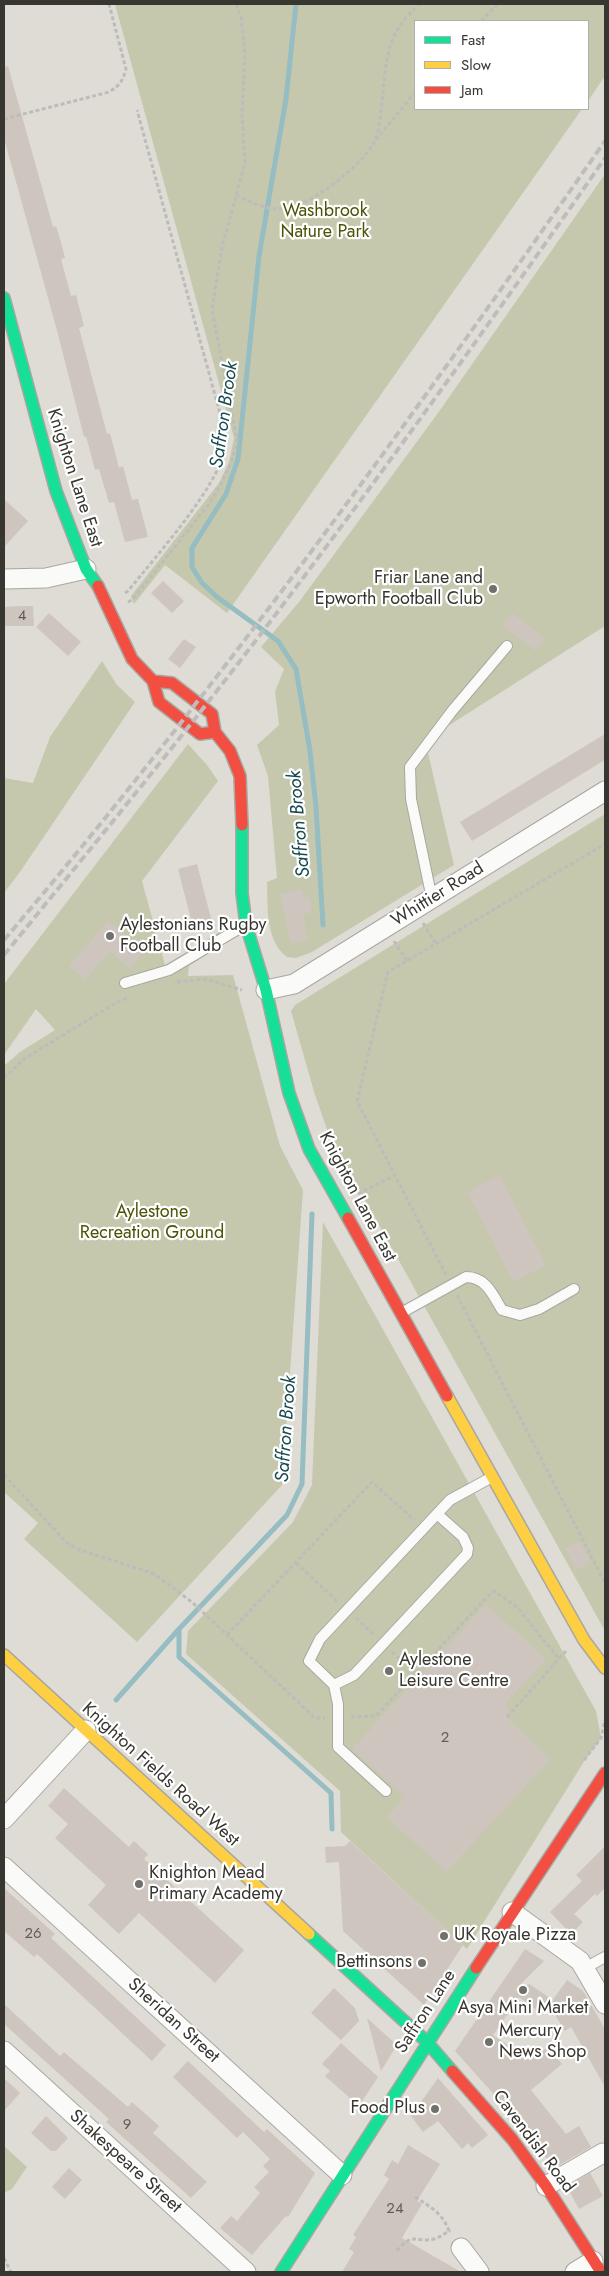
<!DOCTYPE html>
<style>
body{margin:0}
#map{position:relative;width:609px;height:2276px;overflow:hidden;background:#dedcd5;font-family:Jost,sans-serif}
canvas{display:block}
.frame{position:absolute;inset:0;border:5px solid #373630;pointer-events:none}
.legend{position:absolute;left:414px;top:20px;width:175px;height:90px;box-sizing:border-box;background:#fff;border:1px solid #afafac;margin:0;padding:6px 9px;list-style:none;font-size:15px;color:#373630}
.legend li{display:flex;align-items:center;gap:10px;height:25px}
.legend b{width:25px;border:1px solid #afafac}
</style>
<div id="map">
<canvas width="609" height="2276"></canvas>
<div class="frame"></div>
<ul class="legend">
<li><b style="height:6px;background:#16e098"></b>Fast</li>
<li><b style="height:6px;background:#ffcf43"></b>Slow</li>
<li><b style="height:6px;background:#f24e42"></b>Jam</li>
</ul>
</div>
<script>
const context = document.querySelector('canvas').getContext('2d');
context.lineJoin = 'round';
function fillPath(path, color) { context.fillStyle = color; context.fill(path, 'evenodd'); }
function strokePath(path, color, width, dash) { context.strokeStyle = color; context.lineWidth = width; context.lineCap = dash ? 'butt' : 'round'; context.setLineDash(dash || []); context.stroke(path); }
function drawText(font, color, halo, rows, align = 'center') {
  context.font = font + ' Jost,sans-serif'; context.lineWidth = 4.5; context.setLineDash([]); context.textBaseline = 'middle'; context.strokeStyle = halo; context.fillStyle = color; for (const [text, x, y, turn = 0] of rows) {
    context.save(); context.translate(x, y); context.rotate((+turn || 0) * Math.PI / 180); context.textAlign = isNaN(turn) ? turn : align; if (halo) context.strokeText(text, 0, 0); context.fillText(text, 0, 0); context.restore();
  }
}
fillPath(new Path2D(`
 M 115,4 L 605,4 L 605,76 L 588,101 L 588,21 L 415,21 L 415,109 L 582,109 L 227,613 L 165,565 L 134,604 L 131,596 L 219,483 L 229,462 L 234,438 Z
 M 605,174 L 605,626 L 448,726 L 428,753 L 454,865 L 312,952 L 296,958 L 287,957 C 265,940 268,908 267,882 L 277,878 L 268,776 L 257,745 L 279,725 L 275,692 L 284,669 L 261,647 L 299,602 L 438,413 Z
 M 102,661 L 117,685 L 135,702 L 20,872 L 4,893 L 4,778 L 33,783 L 50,737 Z
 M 188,744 L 207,765 L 218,781 L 142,881 L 165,965 L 223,930 L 225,943 L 189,966 L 188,976 L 233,975 L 280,1146 L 303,1190 L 282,1485 L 137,1642 L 24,1539 L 38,1523 L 4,1492 L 4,1066 L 20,1052 L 55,1030 L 36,1009 L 4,1055 L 4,984 Z
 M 605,814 L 605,1631 L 329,1135 L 315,1095 L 291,1011 L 295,1005 Z
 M 323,1222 L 596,1711 L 601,1738 L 585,1760 L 467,1949 L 341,1832 L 340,1791 L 186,1654 L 188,1631 L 293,1522 L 312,1485 Z
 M 4,2146 L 27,2167 L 12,2189 L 4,2193 Z`), '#c6c8ad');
strokePath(new Path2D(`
 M 296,4 L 286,99 L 259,256 L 238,459 L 226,494 L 192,548 L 192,567 L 202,583 L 217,597 L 278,641 L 296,669 L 310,751 L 316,807 L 323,925
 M 312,1214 L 302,1484 L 287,1515 L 179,1629 L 179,1657 L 331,1793 L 332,1829
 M 116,1700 L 179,1629`), '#96bdc1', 5);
fillPath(new Path2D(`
 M 8,66 L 53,227 L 56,226 L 61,242 L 65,258 L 61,259 L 71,296 L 76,295 L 84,326 L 79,328 L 107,434 L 110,433 L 119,468 L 123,466 L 132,500 L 138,499 L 148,537 L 125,542 L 114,502 L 109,503 L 99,469 L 95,470 L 86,436 L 84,437 L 59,338 L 4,138 L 4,67 Z
 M 4,499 L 28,521 L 4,547 Z
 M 163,581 L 184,601 L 172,613 L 151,593 Z
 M 24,606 L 33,606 L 34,626 L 4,626 L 4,607 Z
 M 49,613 L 81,642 L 68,656 L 36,627 Z
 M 512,613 L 545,638 L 536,651 L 503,626 Z
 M 184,639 L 196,647 L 180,668 L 168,659 Z
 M 605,734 L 605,760 L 472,841 L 460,822 Z
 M 197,864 L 213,926 L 194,931 L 178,869 Z
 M 302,889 L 304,898 L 309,896 L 312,912 L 303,914 L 308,940 L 291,944 L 280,894 Z
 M 108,921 L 144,952 L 130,969 L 110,951 L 85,980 L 69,966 Z
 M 500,1175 L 546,1265 L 513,1282 L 467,1192 Z
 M 580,1541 L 591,1563 L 576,1570 L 565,1548 Z
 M 486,1604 L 546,1659 L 506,1703 L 508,1719 L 551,1759 L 446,1872 L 387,1817 L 405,1797 L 352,1749 Z
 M 64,1788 L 129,1847 L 134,1841 L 148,1854 L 144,1859 L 244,1950 L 215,1983 L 139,1913 L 119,1934 L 88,1905 L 106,1885 L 55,1838 L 68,1824 L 48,1806 Z
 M 350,1841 L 463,1945 L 424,2005 L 343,1931 L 339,1862 L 326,1863 L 325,1847 L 345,1846 Z
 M 605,1846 L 605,1888 L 597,1896 L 595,1894 L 574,1914 L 583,1922 L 571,1934 L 550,1912 L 582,1881 L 576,1875 Z
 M 4,1888 L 55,1934 L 51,1938 L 166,2045 L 152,2061 L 37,1954 L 34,1957 L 4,1931 Z
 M 525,1949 L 544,1961 L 514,1991 L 529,1984 L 550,1998 L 541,2013 L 519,1997 L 493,2035 L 530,2060 L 549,2046 L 562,2064 L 531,2090 L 566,2134 L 579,2126 L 591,2147 L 554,2168 L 516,2119 L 455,2051 Z
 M 567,1980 L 583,1991 L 605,2029 L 605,2087 L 571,2027 L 565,2031 L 549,2005 Z
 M 334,1988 L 355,2008 L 359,2021 L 341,2040 L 311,2013 Z
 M 4,2004 L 60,2056 L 64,2052 L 128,2107 L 132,2102 L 159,2126 L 153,2133 L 207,2182 L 191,2198 L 106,2122 L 109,2119 L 4,2024 Z
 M 367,2018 L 397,2045 L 381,2071 Z
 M 341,2043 L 378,2077 L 359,2106 L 325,2076 L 330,2071 L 322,2064 Z
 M 188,2061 L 264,2132 L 267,2129 L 315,2173 L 288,2217 L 286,2216 L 252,2255 L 220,2228 L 231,2216 L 237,2221 L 260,2193 L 254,2187 L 269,2172 L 263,2166 L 270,2159 L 243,2132 L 237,2138 L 173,2077 Z
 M 4,2078 L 20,2093 L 4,2111 Z
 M 438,2078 L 488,2135 L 472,2148 L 468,2143 L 462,2149 L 438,2121 L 423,2132 L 411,2116 Z
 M 46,2116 L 68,2138 L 56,2151 L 51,2151 L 31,2133 Z
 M 408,2145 L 440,2164 L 417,2201 L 422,2204 L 402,2238 L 461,2272 L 342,2272 L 354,2252 L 349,2249 L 356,2237 L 353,2235 L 389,2179 L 384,2175 L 392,2160 L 398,2164 Z
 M 69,2168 L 82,2180 L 65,2199 L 52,2187 Z
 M 590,2173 L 603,2196 L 579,2209 L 567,2187 Z`), '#cec5bf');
const lane = new Path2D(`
 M 432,899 L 411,799 L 410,767 L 452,711 L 507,646
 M 125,983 L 169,970 L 245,925
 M 401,1313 L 466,1277 C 486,1277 493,1295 502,1310 L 520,1315 L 539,1309 L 574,1289
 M 437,1514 L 463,1537 L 468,1548 L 467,1554 L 354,1675 L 334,1685 L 309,1661 L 320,1639 L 450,1500 L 492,1477
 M 334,1685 L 338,1704 L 338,1747 L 386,1791
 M 585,1968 L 605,1957`);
const street = new Path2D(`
 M 4,579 L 46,578 L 86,569
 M 266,990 L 294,984 L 605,791
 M 4,1819 L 86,1730
 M 4,1867 L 342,2175
 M 512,1912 L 580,1961 L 605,2004
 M 4,2051 L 246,2272
 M 546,2186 L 603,2153
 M 461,2248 L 479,2272
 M 575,2272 L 593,2261`);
const fast = new Path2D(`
 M 4,298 L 56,491 L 86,569 L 98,586
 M 242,825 L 242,893 L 246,925 L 266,990 L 289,1093 L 309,1149 L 348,1218
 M 309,1934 L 427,2042 L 452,2071
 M 281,2272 L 476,1968`);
const slow = new Path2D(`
 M 447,1396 L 584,1640 L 605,1668
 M 4,1655 L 309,1934`);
const jam = new Path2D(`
 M 98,586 L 132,659 L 153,681 L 159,702 L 200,734 L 215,732
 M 153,681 L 172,683 L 212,714 L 215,732 L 230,751 L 240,776 L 242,825
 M 348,1218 L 447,1396
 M 476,1968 L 605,1773
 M 452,2071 L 512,2139 L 546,2186 L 601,2272`);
strokePath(lane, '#a8a7a1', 12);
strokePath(street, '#a8a7a1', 21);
strokePath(fast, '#a8a7a1', 14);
strokePath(slow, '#a8a7a1', 14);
strokePath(jam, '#a8a7a1', 14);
strokePath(new Path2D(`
 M 481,21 L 498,4
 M 4,119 L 109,92 C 119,86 123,81 126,69 L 109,4
 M 376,140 L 415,92
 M 236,195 C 250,202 267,210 283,209 C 309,207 365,164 375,140 C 379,131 380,120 381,110 C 387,65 382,36 420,4
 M 125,593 L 128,591 C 155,557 226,479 227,439 L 137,110
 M 128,602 L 132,600 L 210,503 C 222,483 233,463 237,440 L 212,310 L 222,247 L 245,163 L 242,114 L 245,53 L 241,18 L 236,4
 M 423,923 L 436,944
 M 394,941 L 407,961
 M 177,982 L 206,979 L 242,990
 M 4,1078 L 24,1059 L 119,1001 L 128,998
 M 358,1194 L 395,1175
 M 446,1275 L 357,1101 L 388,972 L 605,844
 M 457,1295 L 605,1583
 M 4,1475 L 67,1543 L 80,1550 L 152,1573 L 168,1584 L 193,1603 L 315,1718 L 325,1718
 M 296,1563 L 338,1602
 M 356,1618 L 375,1636
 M 227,1635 L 372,1482 L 414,1520
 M 392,1652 L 416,1673
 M 351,1717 L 376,1716 L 487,1597 L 494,1591 L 517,1607 L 559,1659
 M 507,1717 L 566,1651
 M 584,1760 L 601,1738 L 605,1720
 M 397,2251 C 413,2231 416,2243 434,2239 C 439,2238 444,2234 449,2231 C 443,2214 431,2207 415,2197
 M 4,2258 L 11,2272`), '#bdbcba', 3, [4, 2.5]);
strokePath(lane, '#fafaf9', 10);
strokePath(street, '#fafaf9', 19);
strokePath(fast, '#16e098', 11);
strokePath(slow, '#ffcf43', 11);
strokePath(jam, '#f24e42', 11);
strokePath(new Path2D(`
 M 4,940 C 220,686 414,415 605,141
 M 4,955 C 101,836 199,717 291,594 C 399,450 503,305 605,158`), '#bebdbb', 4, [8, 4]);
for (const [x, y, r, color] of [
 [493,589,5,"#71706a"],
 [110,936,5,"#71706a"],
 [389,1671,5,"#71706a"],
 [139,1884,5,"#71706a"],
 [444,1936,5,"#71706a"],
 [422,1963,5,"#71706a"],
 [523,1990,5,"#71706a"],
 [489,2042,5,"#71706a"],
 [435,2109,5,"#71706a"]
]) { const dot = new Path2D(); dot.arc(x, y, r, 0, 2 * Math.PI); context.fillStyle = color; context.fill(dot); strokePath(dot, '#fff', 2); }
drawText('15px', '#605d57', null, [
 ["4",22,616],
 ["2",445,1738],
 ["26",33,1934],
 ["9",127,2125],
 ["24",395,2209]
]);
drawText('18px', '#4f5105', '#fff', [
 ["Washbrook",325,212],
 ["Nature Park",325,233],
 ["Aylestone",152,1213],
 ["Recreation Ground",152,1234]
]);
drawText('18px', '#373630', '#fff', [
 ["Knighton Lane East",74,478,72],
 ["Whittier Road",438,895,-32],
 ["Knighton Lane East",357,1197,62],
 ["Knighton Fields Road West",160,1775,42],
 ["Saffron Lane",426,2012,-57],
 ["Sheridan Street",173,2021,42],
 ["Cavendish Road",533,2142,53],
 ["Shakespeare Street",125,2162,42]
]);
drawText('18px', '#373630', '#fff', [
 ["Friar Lane and",483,579,"right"],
 ["Epworth Football Club",483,600,"right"],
 ["Aylestonians Rugby",120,926],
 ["Football Club",120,947],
 ["Aylestone",399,1661],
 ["Leisure Centre",399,1682],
 ["Knighton Mead",149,1874],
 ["Primary Academy",149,1895],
 ["UK Royale Pizza",454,1936],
 ["Bettinsons",412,1963,"right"],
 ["Asya Mini Market",523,2009,"center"],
 ["Mercury",499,2032],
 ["News Shop",499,2053],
 ["Food Plus",425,2109,"right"]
], 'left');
drawText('italic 19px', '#184b51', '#fff', [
 ["Saffron Brook",225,415,-82],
 ["Saffron Brook",300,824,-95],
 ["Saffron Brook",287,1429,-86]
]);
</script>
